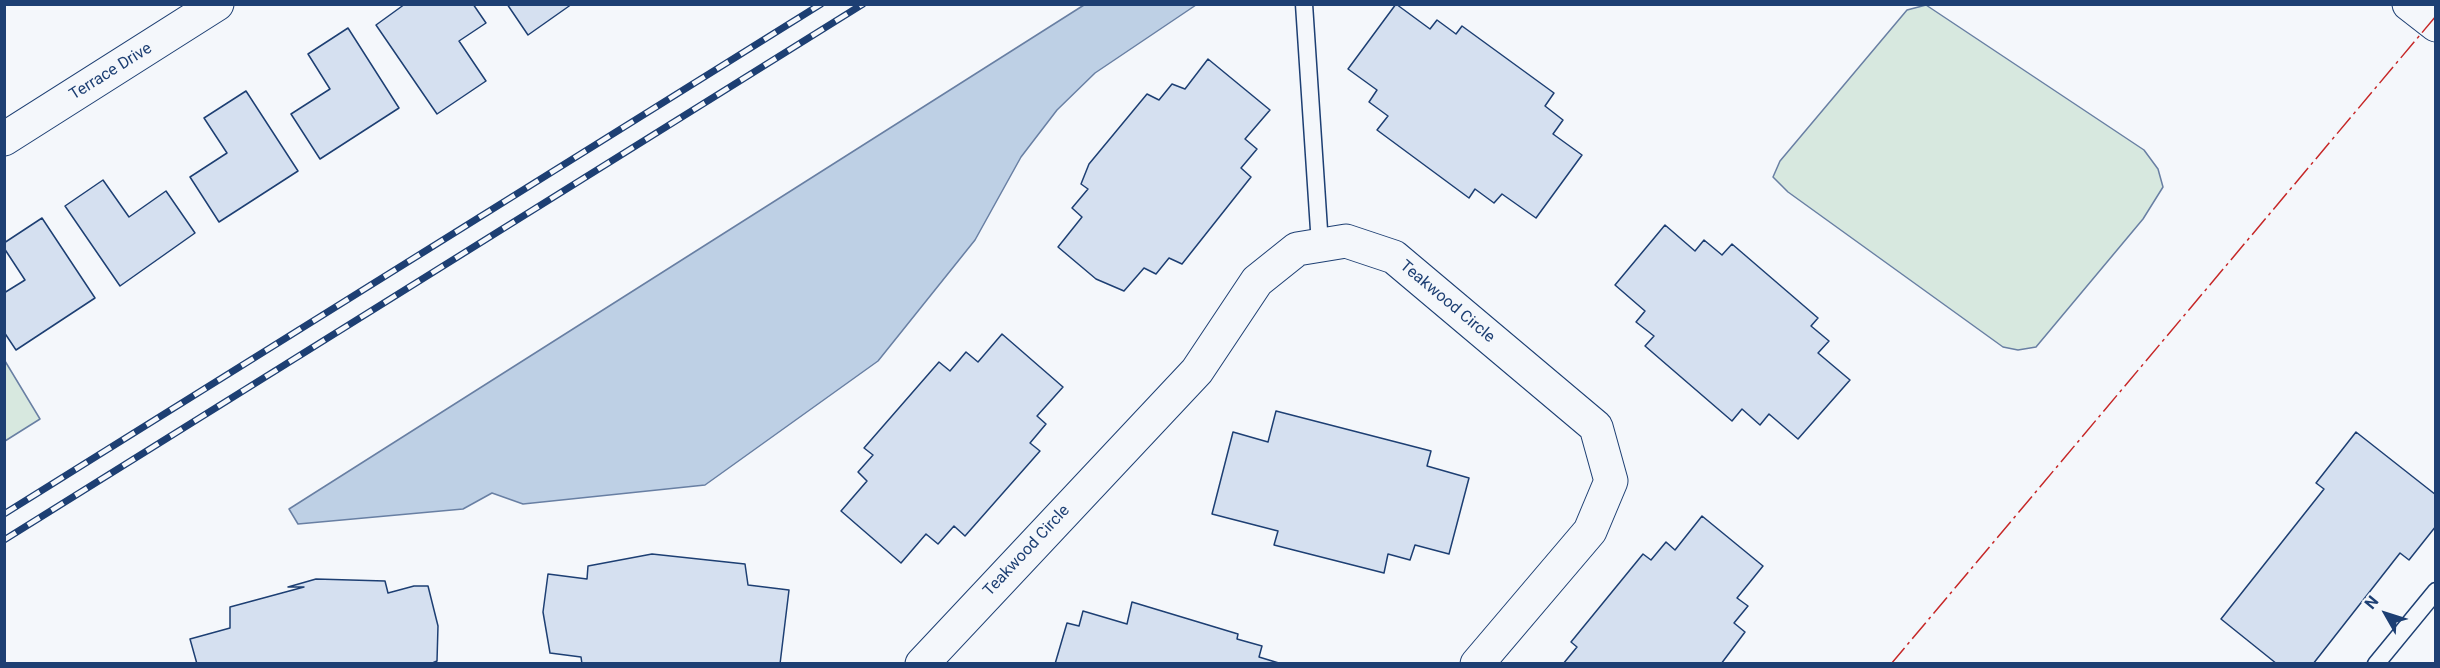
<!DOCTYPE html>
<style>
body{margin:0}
#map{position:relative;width:2440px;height:668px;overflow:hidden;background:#f4f7fb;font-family:Roboto,sans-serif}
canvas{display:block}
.frame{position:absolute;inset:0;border:6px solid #1d3f73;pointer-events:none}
.north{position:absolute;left:2356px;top:584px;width:60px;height:60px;-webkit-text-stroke:4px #f4f7fb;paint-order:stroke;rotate:309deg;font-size:16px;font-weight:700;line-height:24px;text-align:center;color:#1d3f73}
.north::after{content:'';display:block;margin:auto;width:21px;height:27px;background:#1d3f73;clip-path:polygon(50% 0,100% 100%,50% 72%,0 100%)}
</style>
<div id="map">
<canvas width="2440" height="668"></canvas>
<div class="frame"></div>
<div class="north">N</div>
</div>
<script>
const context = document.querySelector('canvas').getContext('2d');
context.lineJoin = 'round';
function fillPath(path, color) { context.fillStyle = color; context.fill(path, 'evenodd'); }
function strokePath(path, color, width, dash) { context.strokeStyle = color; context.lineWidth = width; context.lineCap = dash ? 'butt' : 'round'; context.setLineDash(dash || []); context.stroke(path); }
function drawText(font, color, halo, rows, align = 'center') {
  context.font = font + ' Roboto,sans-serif'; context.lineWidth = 4.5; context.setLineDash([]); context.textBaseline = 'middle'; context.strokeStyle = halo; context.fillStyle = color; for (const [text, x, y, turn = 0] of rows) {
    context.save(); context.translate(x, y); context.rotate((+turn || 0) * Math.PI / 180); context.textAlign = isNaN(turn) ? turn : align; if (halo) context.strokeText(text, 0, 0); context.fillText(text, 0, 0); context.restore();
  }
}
const green = new Path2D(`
 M 1926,5 L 2144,150 L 2158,169 L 2163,187 L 2143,219 L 2036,347 L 2018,350 L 2003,347 L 1788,192 L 1773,177 L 1780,161 L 1907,10 Z
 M 5,361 L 40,419 L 5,441 L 4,441 Z`);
fillPath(green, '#d7e8df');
strokePath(green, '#687fa3', 1.5);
const water = new Path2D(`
 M 1084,5 L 1196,5 L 1095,73 L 1057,110 L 1021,157 L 975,240 L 878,361 L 705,485 L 523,504 L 492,493 L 463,509 L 298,524 L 289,509 Z`);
fillPath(water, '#bed0e5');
strokePath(water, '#687fa3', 1.5);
const building = new Path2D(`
 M 473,4 L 486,23 L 459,41 L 486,81 L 437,114 L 376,25 L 405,4 Z
 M 507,4 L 572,4 L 528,35 Z
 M 1396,4 L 1430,29 L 1437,20 L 1456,34 L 1462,26 L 1554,93 L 1545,106 L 1563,120 L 1553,134 L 1582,155 L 1536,218 L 1502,194 L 1494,203 L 1475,189 L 1469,198 L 1377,130 L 1388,116 L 1369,102 L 1377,90 L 1348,69 Z
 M 348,28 L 399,108 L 320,159 L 291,114 L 330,89 L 308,54 Z
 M 1208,59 L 1270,110 L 1245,139 L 1257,149 L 1241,168 L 1251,177 L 1182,264 L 1169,258 L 1156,274 L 1144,268 L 1124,291 L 1096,279 L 1058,247 L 1082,217 L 1072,208 L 1088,189 L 1081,184 L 1089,164 L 1147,94 L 1159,100 L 1172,84 L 1185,89 Z
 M 246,91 L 298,171 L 219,222 L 190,177 L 227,153 L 204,118 Z
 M 103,180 L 129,217 L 166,191 L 195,233 L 120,286 L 65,206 Z
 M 42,218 L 95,298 L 16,350 L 4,332 L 4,293 L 25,280 L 4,248 L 4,243 Z
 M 1665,225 L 1695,251 L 1704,240 L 1722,255 L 1732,244 L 1818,318 L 1811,326 L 1829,341 L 1818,353 L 1850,380 L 1798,439 L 1769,414 L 1760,425 L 1742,409 L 1732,421 L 1645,346 L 1654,336 L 1636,322 L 1645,311 L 1615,285 Z
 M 1002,334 L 1063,387 L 1037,416 L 1046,424 L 1030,443 L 1040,451 L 965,536 L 954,526 L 938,544 L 926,534 L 901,563 L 841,511 L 867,481 L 858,472 L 873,455 L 864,448 L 939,362 L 950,371 L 966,352 L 978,362 Z
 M 1276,411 L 1431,451 L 1427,466 L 1469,478 L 1449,554 L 1415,545 L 1410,560 L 1388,554 L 1384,573 L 1274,545 L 1278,531 L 1212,514 L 1233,432 L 1268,442 Z
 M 2356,432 L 2436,495 L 2436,526 L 2409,560 L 2400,553 L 2313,664 L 2277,664 L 2221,619 L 2324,489 L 2316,483 Z
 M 1702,516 L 1763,566 L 1737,598 L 1748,606 L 1734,623 L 1745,632 L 1721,664 L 1563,664 L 1577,647 L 1571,642 L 1643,554 L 1651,560 L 1666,542 L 1675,550 Z
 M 652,554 L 745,564 L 748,585 L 789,590 L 780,664 L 582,664 L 581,657 L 550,653 L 543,612 L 548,574 L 587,579 L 588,566 Z
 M 316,579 L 385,581 L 388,593 L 414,586 L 428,586 L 438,626 L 437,661 L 430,664 L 197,664 L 190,639 L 230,628 L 230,607 L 304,587 L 288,587 Z
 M 1132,602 L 1238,634 L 1237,639 L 1262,646 L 1259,657 L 1282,664 L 1055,664 L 1067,623 L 1079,626 L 1083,611 L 1127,624 Z`);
fillPath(building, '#d5e0f0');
strokePath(building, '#1d3f73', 1.5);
const lane = new Path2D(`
 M 1304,4 L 1320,245
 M 2376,664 L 2436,591`);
const street = new Path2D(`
 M 4,139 L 217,4
 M 922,664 L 1197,371 L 1257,281 L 1297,249 L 1346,241 L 1394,257 L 1596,427 L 1611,481 L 1590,531 L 1477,664`);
const highway = new Path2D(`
 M 2409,4 L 2436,25`);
strokePath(lane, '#1d3f73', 19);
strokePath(street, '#1d3f73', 35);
strokePath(highway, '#1d3f73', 35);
strokePath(lane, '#f4f7fb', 16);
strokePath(street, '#f4f7fb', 33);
strokePath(highway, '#f4f7fb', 33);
const rail = new Path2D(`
 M 4,514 L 821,4
 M 4,540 L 863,4`);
strokePath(rail, '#1d3f73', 7);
strokePath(rail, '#f4f7fb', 4.5, [14]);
strokePath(new Path2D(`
 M 1891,664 L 2436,16`), '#c62828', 1.5, [21, 4.5, 3, 4.5]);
drawText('16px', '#1d3f73', '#f4f7fb', [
 ["Terrace Drive",111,72,-32],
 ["Teakwood Circle",1447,302,40],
 ["Teakwood Circle",1027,551,-47]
]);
</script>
